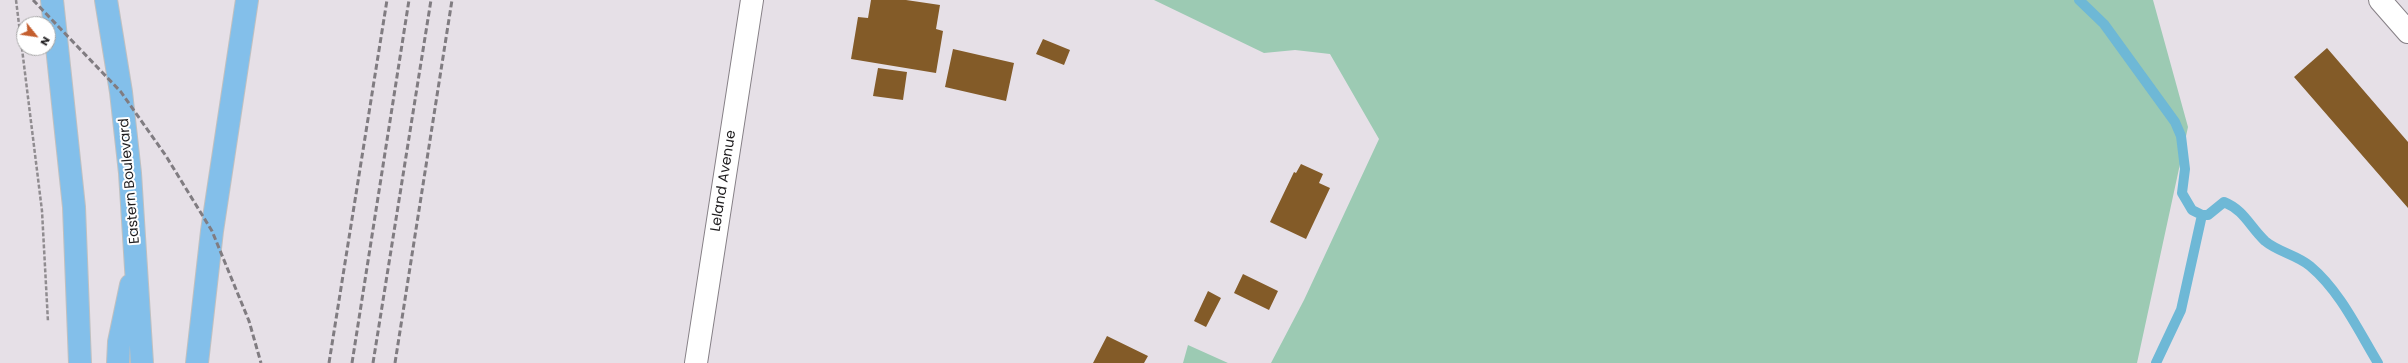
<!DOCTYPE html>
<style>
body{margin:0}
#map{position:relative;width:2408px;height:363px;overflow:hidden;background:#e6e0e7;font-family:Poppins,sans-serif}
canvas{display:block}
.north{position:absolute;left:16px;top:16px;width:40px;height:40px;box-sizing:border-box;background:#fff;border:1px solid #a5a5a5;border-radius:50%;rotate:120deg;font-size:11px;font-weight:700;line-height:16px;text-align:center;color:#1f1d1f}
.north::after{content:'';display:block;margin:auto;width:14px;height:18px;background:#c45e2e;clip-path:polygon(50% 0,100% 100%,50% 72%,0 100%)}
</style>
<div id="map">
<canvas width="2408" height="363"></canvas>
<div class="north">N</div>
</div>
<script>
const context = document.querySelector('canvas').getContext('2d');
context.lineJoin = 'round';
function fillPath(path, color) { context.fillStyle = color; context.fill(path, 'evenodd'); }
function strokePath(path, color, width, dash) { context.strokeStyle = color; context.lineWidth = width; context.lineCap = dash ? 'butt' : 'round'; context.setLineDash(dash || []); context.stroke(path); }
function drawText(font, color, halo, rows, align = 'center') {
  context.font = font + ' Poppins,sans-serif'; context.lineWidth = 4; context.setLineDash([]); context.textBaseline = 'middle'; context.strokeStyle = halo; context.fillStyle = color; for (const [text, x, y, turn = 0] of rows) {
    context.save(); context.translate(x, y); context.rotate((+turn || 0) * Math.PI / 180); context.textAlign = isNaN(turn) ? turn : align; if (halo) context.strokeText(text, 0, 0); context.fillText(text, 0, 0); context.restore();
  }
}
fillPath(new Path2D(`
 M 1154,0 L 2153,0 L 2188,127 L 2137,363 L 1271,363 L 1304,300 L 1379,139 L 1330,54 L 1295,50 L 1264,53 Z
 M 1188,345 L 1228,363 L 1183,363 Z`), '#9ccab3');
strokePath(new Path2D(`
 M 2079,0 L 2104,24 L 2175,122 L 2181,136 L 2185,169 L 2182,193 L 2192,210 L 2202,215 L 2208,215 L 2224,202 C 2244,210 2250,227 2265,241 C 2278,252 2297,255 2310,266 C 2340,291 2358,330 2378,363
 M 2156,363 L 2181,310 L 2202,215`), '#6eb8d6', 10);
fillPath(new Path2D(`
 M 871,0 L 906,0 L 940,5 L 936,29 L 943,31 L 936,73 L 851,59 L 858,17 L 868,18 Z
 M 1043,39 L 1070,50 L 1064,65 L 1036,54 Z
 M 2327,48 L 2408,142 L 2408,208 L 2294,77 Z
 M 953,49 L 1014,63 L 1006,101 L 945,87 Z
 M 878,68 L 907,72 L 903,100 L 873,96 Z
 M 1301,164 L 1323,174 L 1319,183 L 1330,188 L 1306,239 L 1270,222 L 1294,172 L 1296,173 Z
 M 1243,274 L 1278,291 L 1269,310 L 1234,293 Z
 M 1208,291 L 1221,298 L 1206,327 L 1194,321 Z
 M 1107,336 L 1148,356 L 1144,363 L 1093,363 Z`), '#835b28');
const street = new Path2D(`
 M 2380,0 L 2408,32
 M 696,363 L 752,0`);
const primary = new Path2D(`
 M 52,0 L 74,207 L 80,363
 M 106,0 L 121,92 L 130,173 L 142,363
 M 118,363 L 119,342 L 131,285
 M 197,363 L 212,231 L 247,0`);
strokePath(street, '#857f85', 24);
strokePath(primary, '#c0c0c0', 24);
strokePath(new Path2D(`
 M 16,0 L 42,211 L 48,322`), '#908c90', 2.5, [4, 2]);
strokePath(street, '#fff', 22);
strokePath(primary, '#83bfea', 22);
strokePath(new Path2D(`
 M 33,0 L 121,92 L 166,156 L 212,231 L 249,321 L 261,363
 M 329,363 L 387,0
 M 352,363 L 409,0
 M 373,363 L 431,0
 M 395,363 L 452,0`), '#807c81', 3, [6, 3]);
drawText('14px', '#1f1d1f', '#fff', [
 ["Eastern Boulevard",130,181,-95],
 ["Leland Avenue",724,181,-81]
]);
</script>
